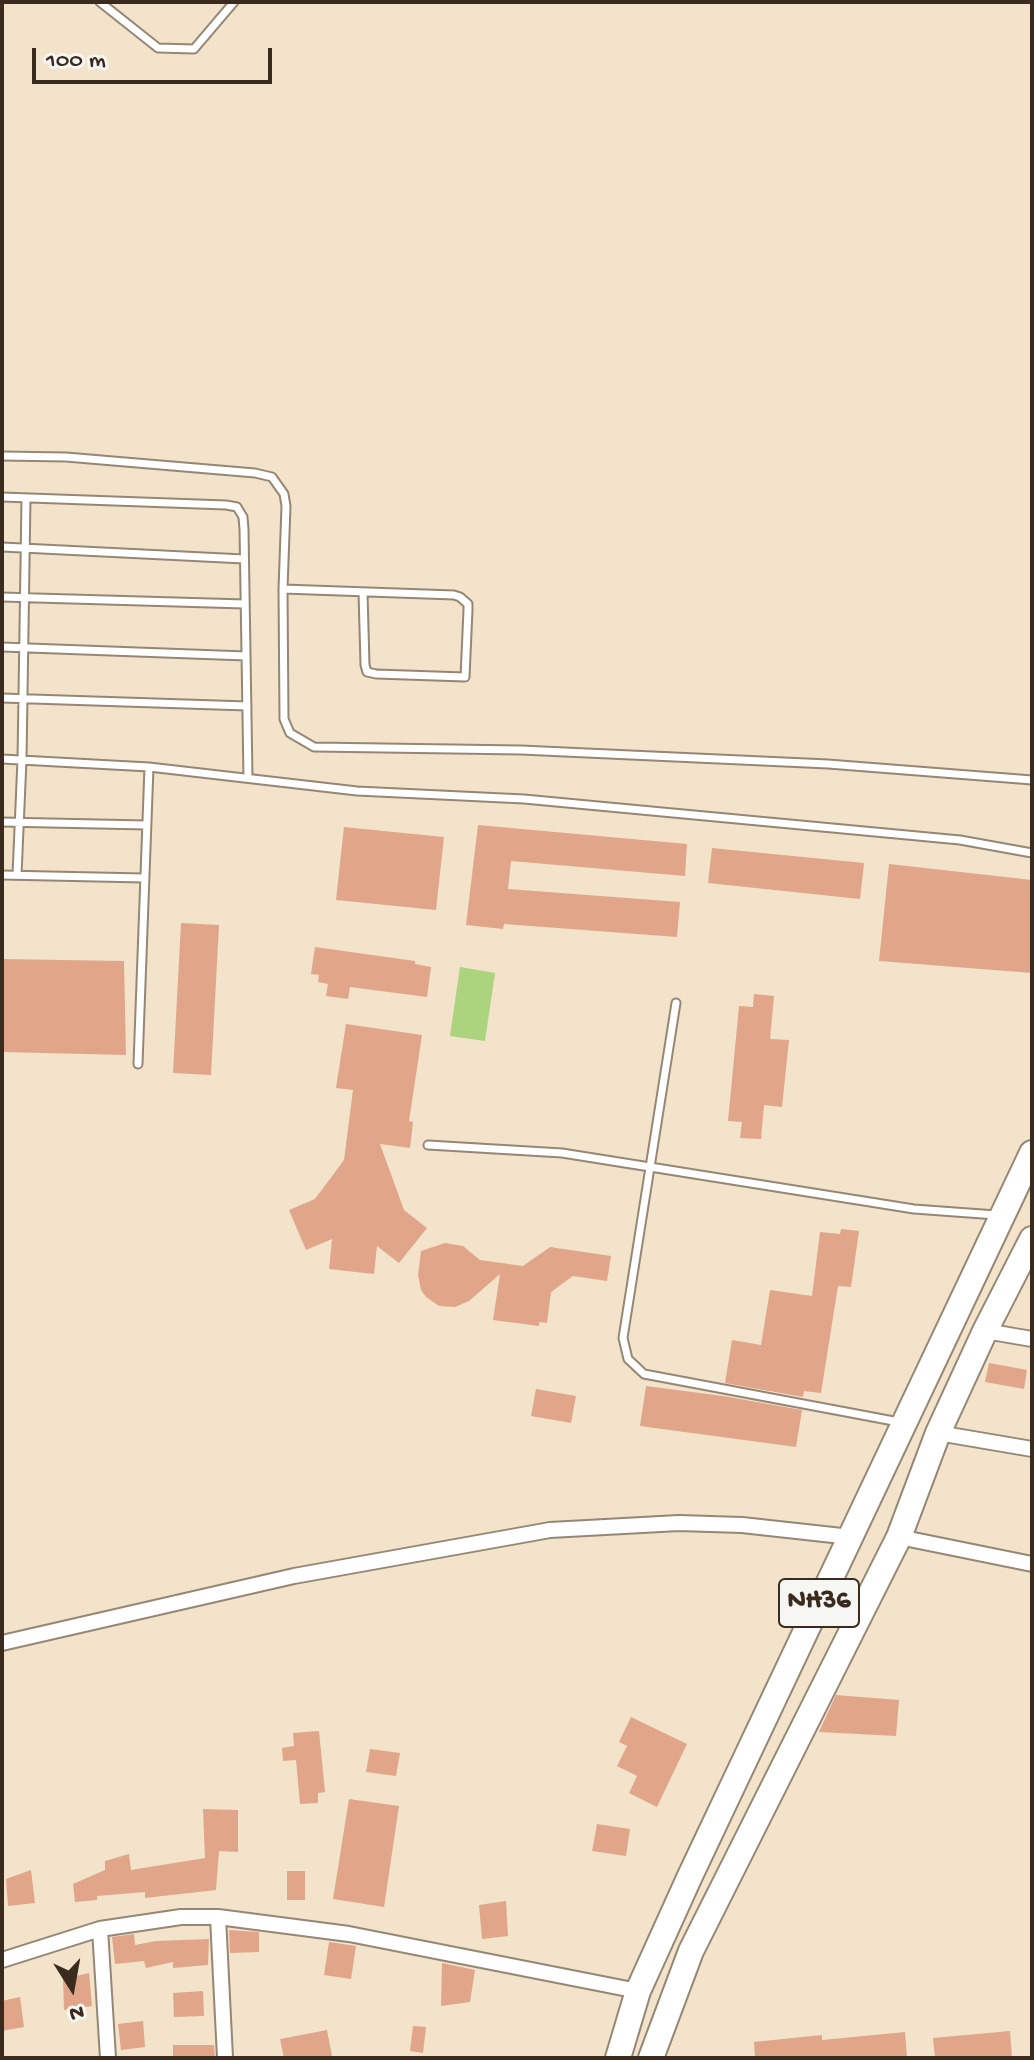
<!DOCTYPE html>
<style>
body{margin:0}
#map{position:relative;width:1034px;height:2060px;overflow:hidden;background:#f2e3ca;font-family:"Gochi Hand",sans-serif}
canvas{display:block}
.frame{position:absolute;inset:0;border:4px solid #3b2a1e;pointer-events:none}
.north{position:absolute;left:32px;top:1948px;width:80px;height:80px;-webkit-text-stroke:6px #f6f6f2;paint-order:stroke;rotate:169deg;font-size:22px;font-weight:700;line-height:32px;text-align:center;color:#3b2a1e}
.north::after{content:'';display:block;margin:auto;width:28px;height:36px;background:#3b2a1e;clip-path:polygon(50% 0,100% 100%,50% 72%,0 100%)}
.scale{position:absolute;left:32px;top:48px;width:240px;height:36px;box-sizing:border-box;border:4px solid #3b2a1e;border-top:0;padding-left:10px;font-size:24px;line-height:28px;white-space:nowrap;color:#3b2a1e;-webkit-text-stroke:6px #f6f6f2;paint-order:stroke}
</style>
<div id="map">
<canvas width="1034" height="2060"></canvas>
<div class="frame"></div>
<div class="north">N</div>
<div class="scale">100 m</div>
</div>
<script>
const context = document.querySelector('canvas').getContext('2d');
context.lineJoin = 'round';
function fillPath(path, color) { context.fillStyle = color; context.fill(path, 'evenodd'); }
function strokePath(path, color, width, dash) { context.strokeStyle = color; context.lineWidth = width; context.lineCap = dash ? 'butt' : 'round'; context.setLineDash(dash || []); context.stroke(path); }
function drawText(font, color, halo, rows, align = 'center') {
  context.font = font + ' "Gochi Hand",sans-serif'; context.lineWidth = 8; context.setLineDash([]); context.textBaseline = 'middle'; context.strokeStyle = halo; context.fillStyle = color; for (const [text, x, y, turn = 0] of rows) {
    context.save(); context.translate(x, y); context.rotate((+turn || 0) * Math.PI / 180); context.textAlign = isNaN(turn) ? turn : align; if (halo) context.strokeText(text, 0, 0); context.fillText(text, 0, 0); context.restore();
  }
}
fillPath(new Path2D(`
 M 460,967 L 495,973 L 485,1041 L 450,1036 Z`), '#acd37e');
fillPath(new Path2D(`
 M 478,825 L 687,844 L 685,876 L 511,861 L 508,889 L 680,902 L 677,937 L 504,924 L 503,929 L 466,925 Z
 M 344,827 L 444,837 L 436,910 L 336,900 Z
 M 712,848 L 864,863 L 860,899 L 708,883 Z
 M 889,864 L 1032,880 L 1032,973 L 879,961 Z
 M 181,923 L 219,925 L 211,1075 L 173,1073 Z
 M 315,947 L 415,961 L 415,964 L 431,967 L 427,997 L 350,987 L 348,999 L 326,996 L 328,984 L 318,982 L 319,975 L 311,974 Z
 M 2,959 L 124,961 L 126,1055 L 2,1052 Z
 M 754,994 L 774,996 L 770,1039 L 789,1040 L 782,1107 L 764,1105 L 761,1139 L 740,1138 L 742,1122 L 728,1121 L 739,1006 L 753,1007 Z
 M 346,1024 L 422,1035 L 409,1121 L 413,1122 L 410,1148 L 380,1144 L 404,1210 L 427,1228 L 399,1263 L 377,1246 L 374,1274 L 329,1269 L 332,1239 L 306,1250 L 289,1210 L 315,1199 L 344,1160 L 353,1090 L 336,1088 Z
 M 841,1229 L 859,1231 L 851,1287 L 838,1286 L 821,1393 L 804,1391 L 803,1397 L 725,1383 L 732,1340 L 761,1345 L 770,1290 L 812,1296 L 820,1232 L 840,1234 Z
 M 445,1243 L 463,1246 L 480,1260 L 523,1266 L 550,1247 L 611,1256 L 607,1281 L 573,1276 L 551,1292 L 547,1323 L 539,1322 L 539,1326 L 493,1320 L 500,1274 L 469,1301 L 455,1307 L 439,1306 L 426,1297 L 421,1290 L 418,1275 L 421,1251 Z
 M 989,1363 L 1027,1370 L 1024,1389 L 985,1382 Z
 M 646,1386 L 723,1396 L 802,1410 L 796,1447 L 640,1426 Z
 M 536,1389 L 576,1396 L 571,1423 L 531,1416 Z
 M 836,1695 L 899,1700 L 896,1736 L 819,1732 Z
 M 631,1717 L 687,1744 L 657,1807 L 629,1793 L 637,1776 L 617,1766 L 627,1746 L 619,1742 Z
 M 319,1731 L 325,1792 L 318,1793 L 318,1803 L 300,1804 L 296,1760 L 283,1761 L 282,1748 L 294,1746 L 293,1733 Z
 M 370,1749 L 400,1753 L 396,1776 L 366,1772 Z
 M 349,1799 L 399,1806 L 384,1907 L 333,1899 Z
 M 203,1809 L 238,1810 L 238,1852 L 219,1851 L 216,1890 L 145,1898 L 145,1892 L 97,1896 L 97,1900 L 75,1902 L 73,1884 L 105,1870 L 105,1861 L 129,1854 L 131,1870 L 205,1858 Z
 M 597,1824 L 630,1829 L 626,1856 L 592,1851 Z
 M 31,1870 L 35,1903 L 8,1906 L 6,1879 Z
 M 287,1871 L 305,1871 L 305,1900 L 287,1900 Z
 M 506,1901 L 508,1936 L 482,1939 L 479,1905 Z
 M 229,1930 L 259,1932 L 259,1952 L 230,1953 Z
 M 134,1934 L 135,1945 L 156,1941 L 209,1939 L 208,1965 L 173,1968 L 173,1962 L 146,1968 L 144,1961 L 115,1964 L 112,1937 Z
 M 329,1942 L 356,1946 L 351,1979 L 324,1975 Z
 M 442,1963 L 475,1970 L 470,2002 L 441,2006 Z
 M 89,1973 L 92,2006 L 64,2010 L 63,1979 Z
 M 203,1991 L 204,2016 L 174,2017 L 173,1993 Z
 M 20,1997 L 24,2027 L 2,2031 L 2,2001 Z
 M 143,2021 L 145,2047 L 121,2050 L 118,2024 Z
 M 413,2026 L 426,2027 L 423,2053 L 410,2051 Z
 M 327,2030 L 332,2056 L 284,2058 L 280,2039 Z
 M 1010,2031 L 1012,2058 L 935,2058 L 933,2038 Z
 M 905,2032 L 907,2058 L 755,2058 L 754,2042 L 822,2035 L 822,2040 Z
 M 173,2045 L 214,2045 L 215,2058 L 173,2058 Z`), '#e1a68a');
const service = new Path2D(`
 M 100,2 L 158,48 L 194,49 L 234,2
 M 2,456 L 66,457 L 255,473 L 272,477 L 284,494 L 286,506 L 283,589 L 284,719 L 290,733 L 314,747 L 521,750 L 828,764 L 1032,780
 M 2,497 L 226,505 L 237,507 L 243,517 L 244,529 L 248,778
 M 2,547 L 244,559
 M 283,589 L 454,595 L 460,597 L 468,604 L 468,610 L 465,677 L 376,674 L 367,672 L 365,665 L 363,592
 M 2,597 L 245,604
 M 2,647 L 246,656
 M 2,698 L 247,706
 M 2,759 L 149,767 L 357,791 L 524,799 L 960,840 L 1032,853
 M 2,822 L 146,825
 M 2,875 L 144,878
 M 17,875 L 22,760 L 26,498
 M 676,1003 L 623,1338 L 628,1359 L 644,1374 L 899,1422
 M 138,1064 L 149,767
 M 428,1145 L 562,1153 L 914,1209 L 996,1215`);
const minor = new Path2D(`
 M 985,1331 L 1032,1339
 M 938,1433 L 1032,1449
 M 899,1537 L 1032,1564
 M 2,1643 L 294,1576 L 550,1530 L 679,1523 L 742,1525 L 851,1537
 M 218,1917 L 225,2058
 M 100,1929 L 108,2058
 M 2,1960 L 100,1929 L 181,1917 L 218,1917 L 349,1934 L 638,1991`);
const trunk = new Path2D(`
 M 618,2058 L 638,1991 L 690,1876 L 1032,1153
 M 651,2058 L 691,1951 L 899,1537 L 938,1433 L 985,1331 L 1032,1239`);
strokePath(service, '#968674', 11);
strokePath(minor, '#968674', 18);
strokePath(trunk, '#968674', 28);
strokePath(service, '#fff', 7);
strokePath(minor, '#fff', 14);
strokePath(trunk, '#fff', 24);
for (const [x, y, w] of [
 [819,1603,80]
]) { const box = new Path2D(); box.roundRect(x - w / 2, y - 24, w, 48, 6); context.fillStyle = '#f6f6f2'; context.fill(box); strokePath(box, '#3b2a1e', 2); }
drawText('bold 28px', '#3b2a1e', null, [
 ["NH36",819,1603]
]);
</script>
